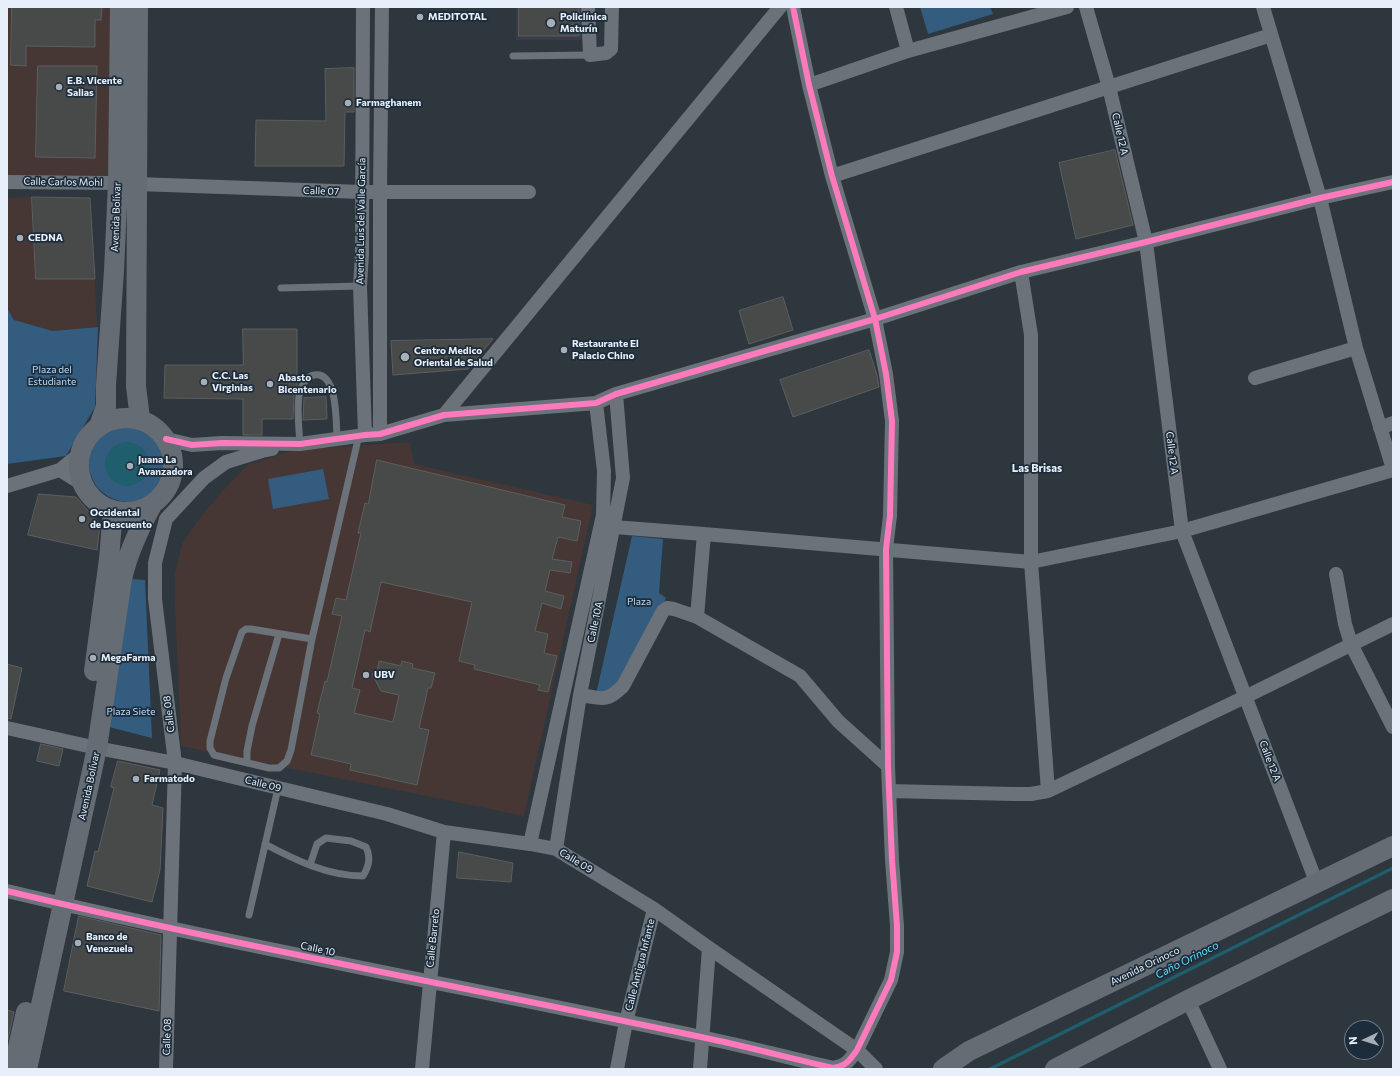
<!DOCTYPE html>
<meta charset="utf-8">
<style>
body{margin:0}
#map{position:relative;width:1400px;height:1076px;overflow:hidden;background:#2e363e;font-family:Commissioner,sans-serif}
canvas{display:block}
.frame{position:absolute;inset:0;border:8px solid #e7f0fa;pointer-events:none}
.north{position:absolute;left:1344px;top:1020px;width:40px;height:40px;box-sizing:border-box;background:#1d2c3a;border:1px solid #6e7a87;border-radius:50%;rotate:266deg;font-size:11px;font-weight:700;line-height:16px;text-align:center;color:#e7f0fa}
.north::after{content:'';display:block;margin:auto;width:14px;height:18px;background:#a6afb8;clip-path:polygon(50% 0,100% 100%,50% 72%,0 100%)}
</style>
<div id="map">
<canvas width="1400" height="1076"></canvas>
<div class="frame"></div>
<div class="north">N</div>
</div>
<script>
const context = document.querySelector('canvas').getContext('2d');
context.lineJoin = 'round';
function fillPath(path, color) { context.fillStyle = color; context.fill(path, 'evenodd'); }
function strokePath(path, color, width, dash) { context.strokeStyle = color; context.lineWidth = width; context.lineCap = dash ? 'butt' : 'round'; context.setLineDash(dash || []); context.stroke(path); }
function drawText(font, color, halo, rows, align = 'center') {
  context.font = font + ' Commissioner,sans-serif'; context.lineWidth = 3.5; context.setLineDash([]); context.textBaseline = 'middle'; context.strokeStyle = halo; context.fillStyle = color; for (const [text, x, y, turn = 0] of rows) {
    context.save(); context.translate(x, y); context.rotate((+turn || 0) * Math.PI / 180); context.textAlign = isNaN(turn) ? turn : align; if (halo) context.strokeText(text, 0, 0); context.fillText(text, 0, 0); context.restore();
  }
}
fillPath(new Path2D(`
 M 7,7 L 113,7 L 109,171 L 107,175 L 12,176 L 7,174 Z
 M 32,197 L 36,279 L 95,279 L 97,327 L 53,331 L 14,320 L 7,308 L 7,198 Z
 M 410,442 L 414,464 L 593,505 L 524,816 L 181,746 L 175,605 L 175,573 L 182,544 L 196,523 L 218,496 L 247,465 L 294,450 Z`), '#473734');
fillPath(new Path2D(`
 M 516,7 L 585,7 L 585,40 L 516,40 Z`), '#3c3948');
fillPath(new Path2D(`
 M 920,7 L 990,7 L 993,14 L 928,34 Z
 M 7,308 L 14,320 L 53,331 L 98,327 L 95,407 L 66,456 L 7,464 Z
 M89 463a39 39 0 1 1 78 0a39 39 0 1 1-78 0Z
 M 323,469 L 329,499 L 273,509 L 268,479 Z
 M 632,536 L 663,539 L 659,593 L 666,598 L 623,683 L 613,690 L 596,694 Z
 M 131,579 L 145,580 L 152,738 L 109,727 Z`), '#335c7f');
fillPath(new Path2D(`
 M105 464a22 22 0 1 1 44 0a22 22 0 1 1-44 0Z`), '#1f5e6d');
strokePath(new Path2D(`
 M 990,1069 L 1393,868`), '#1f5e6d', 3.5);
const building = new Path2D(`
 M 12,7 L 102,7 L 101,20 L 95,20 L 95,47 L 26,46 L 26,66 L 11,65 Z
 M 519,7 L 579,7 L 579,36 L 519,36 Z
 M 38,66 L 97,66 L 95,158 L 36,157 Z
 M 354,68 L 354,112 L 345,112 L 344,166 L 255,166 L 256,120 L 326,121 L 325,69 Z
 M 1115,150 L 1133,225 L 1076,239 L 1059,163 Z
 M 32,197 L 90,198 L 95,279 L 36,279 Z
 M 783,297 L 793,330 L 749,344 L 739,311 Z
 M 243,329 L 297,329 L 297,385 L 294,396 L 293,419 L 262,419 L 262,435 L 243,435 L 243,399 L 164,398 L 165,365 L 243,365 Z
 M 493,339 L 468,369 L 393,375 L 391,341 Z
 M 869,350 L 877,375 L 879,387 L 793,417 L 780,380 Z
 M 326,397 L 327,419 L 303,420 L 304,398 Z
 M 377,460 L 565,505 L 562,517 L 581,521 L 577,541 L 558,537 L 552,559 L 572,562 L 570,573 L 550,570 L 545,591 L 564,596 L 561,609 L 542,603 L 535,631 L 548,634 L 544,653 L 557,656 L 548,692 L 538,690 L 540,685 L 474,669 L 475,665 L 459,661 L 472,602 L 381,582 L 370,632 L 365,630 L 352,688 L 360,690 L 354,713 L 393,722 L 399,695 L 381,691 L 372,674 L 377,671 L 379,661 L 401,666 L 402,661 L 413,664 L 412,668 L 435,673 L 431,688 L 428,688 L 419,728 L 429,730 L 417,785 L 350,770 L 351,764 L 311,755 L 320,714 L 317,713 L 325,681 L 327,682 L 342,616 L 332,614 L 336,598 L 346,600 L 361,533 L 358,533 L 365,503 L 368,504 Z
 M 39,494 L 76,497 L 100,524 L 97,550 L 28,535 Z
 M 7,664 L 22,668 L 11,719 L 7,718 Z
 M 41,744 L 63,749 L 59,766 L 37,761 Z
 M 118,761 L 160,770 L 152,805 L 163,808 L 160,870 L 152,902 L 87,886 L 95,851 L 98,852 L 114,788 L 111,787 Z
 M 459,852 L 513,863 L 511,882 L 457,878 Z
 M 79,916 L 161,935 L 159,1011 L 64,991 Z
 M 7,1010 L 14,1012 L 7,1044 Z`);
fillPath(building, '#484949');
strokePath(building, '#5c5e5f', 1);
strokePath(new Path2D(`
 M 513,56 L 590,55
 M 281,288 L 360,286
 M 300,444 C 299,428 296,405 300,391 C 302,385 307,376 314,375 C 338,371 336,423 337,438
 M 312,639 L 251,629 L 246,629 L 242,632 L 226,678 L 210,741 L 210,748 L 214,755 L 269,768 L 279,768 L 287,761 L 291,750 L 312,639 L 359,435
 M 247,763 L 247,751 L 252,726 L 279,634
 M 265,844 C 295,860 328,876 363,876 C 369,866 371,858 366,847 L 351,841 L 326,838 L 317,844 L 310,865
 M 249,915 L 278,788`), '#6b7279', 7);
strokePath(new Path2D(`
 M 363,7 L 362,254 L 360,286 L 365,435
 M 588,7 L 590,55 L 606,53 L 611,49 L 612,7
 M 896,7 L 908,51
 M 1086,7 L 1109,87 L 1146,242 L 1182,531 L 1317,884
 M 1263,7 L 1320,198 L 1356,348 L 1393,469
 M 809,85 L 908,51 L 1067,7
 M 832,176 L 1271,35
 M 7,182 L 118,183
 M 137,184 L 362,192 L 529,192
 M 1021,272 L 1031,335 L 1031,562 L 1048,791
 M 1255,378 L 1356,348
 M 444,415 L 780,7
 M 1380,428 L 1393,423
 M 380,434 L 380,192 L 382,7
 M 166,439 L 192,445 L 222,443 L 300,444 L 365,435 L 380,434 L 444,415 L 596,403 L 616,394 L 875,319 L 1021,272 L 1146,242 L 1320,198 L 1393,182
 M 60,470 L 84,485
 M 7,486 L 60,470 L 81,453
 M 614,527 L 704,534 L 1031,562 L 1182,531 L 1393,470
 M 1336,574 L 1345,624 L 1351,644 L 1393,727
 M 697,617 L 704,534
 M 580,695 C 602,698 606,703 623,686 L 663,611 L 667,608 L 674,609 L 697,617 L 800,676 L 838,721 L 888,766
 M 7,728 L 97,748 L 175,763 L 387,814 L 444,832 L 530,844 L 556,849 L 654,909 L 709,948 L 857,1050 L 876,1069
 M 889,791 L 1013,794 L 1031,794 L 1048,791 L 1245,697 L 1393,624
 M 530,844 L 603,515 L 604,471 L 596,403
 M 556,849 L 580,695 L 623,478 L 616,394
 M 7,891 C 237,946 469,988 701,1037 C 745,1046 789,1058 833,1068 C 846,1066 849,1061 857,1050 L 891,980 L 897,952 L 897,926 L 892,860 L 888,766 L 886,549 L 890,516 L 892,421 L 886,374 L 875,319 L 832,176 L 809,85 L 793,7
 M 1188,1000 L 1220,1069
 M 166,1069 L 175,763 L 155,599 L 155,563 L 166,519 L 204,478 L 226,462 L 262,451 L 272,449
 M 422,1069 L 444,832
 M 617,1069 L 626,1022 L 654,909
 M 700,1069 L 709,948`), '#6b7279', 14);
strokePath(new Path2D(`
 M 138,7 L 136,386 L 140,419
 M79 465a47 47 0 1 1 94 0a47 47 0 1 1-94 0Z
 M 99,426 L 106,406 L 106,385 L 114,271 L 118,183 L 120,7
 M 94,671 L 109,559 L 113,510
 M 13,1069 L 26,1012
 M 27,1069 L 97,748 L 122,579 C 128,552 139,529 152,505
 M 943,1069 L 969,1051 L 1393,846
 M 1055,1069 L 1188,1000 L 1393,899`), '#656c74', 20);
strokePath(new Path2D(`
 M 166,439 L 192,445 L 222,443 L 300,444 L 365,435 L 380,434 L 444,415 L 596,403 L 616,394 L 875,319 L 1021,272 L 1146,242 L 1320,198 L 1393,182
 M 7,891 C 237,946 469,988 701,1037 C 745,1046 789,1058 833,1068 C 846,1066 849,1061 857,1050 L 891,980 L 897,952 L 897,926 L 892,860 L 888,766 L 886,549 L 890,516 L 892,421 L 886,374 L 875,319 L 832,176 L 809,85 L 793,7`), '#fd7abc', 6);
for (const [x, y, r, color] of [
 [420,17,4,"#a6afb8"],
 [551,23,5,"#a6afb8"],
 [59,87,4,"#a6afb8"],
 [348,103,4,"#a6afb8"],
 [20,238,4,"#a6afb8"],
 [564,350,4,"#a6afb8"],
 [405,357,5,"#a6afb8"],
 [204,382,4,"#a6afb8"],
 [270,384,4,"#a6afb8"],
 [130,466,4,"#a6afb8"],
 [82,519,4,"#a6afb8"],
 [93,658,4,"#a6afb8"],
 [366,675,4,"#a6afb8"],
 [136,779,4,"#a6afb8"],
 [78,943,4,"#a6afb8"]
]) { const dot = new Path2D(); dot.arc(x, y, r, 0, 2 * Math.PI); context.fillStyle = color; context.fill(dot); strokePath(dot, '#1d2c3a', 1.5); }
drawText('bold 10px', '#e7f0fa', '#1d2c3a', [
 ["MEDITOTAL",428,17],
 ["Policlínica",560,17],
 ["Maturín",560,29],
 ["E.B. Vicente",67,81],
 ["Salias",67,93],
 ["Farmaghanem",356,103],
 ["CEDNA",28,238],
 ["Restaurante El",572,344],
 ["Palacio Chino",572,356],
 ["Centro Medico",414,351],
 ["Oriental de Salud",414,363],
 ["C.C. Las",212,376],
 ["Virginias",212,388],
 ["Abasto",278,378],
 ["Bicentenario",278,390],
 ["Juana La",138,460],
 ["Avanzadora",138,472],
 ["Occidental",90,513],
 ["de Descuento",90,525],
 ["MegaFarma",101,658],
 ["UBV",374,675],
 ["Farmatodo",144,779],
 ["Banco de",86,937],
 ["Venezuela",86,949]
], 'left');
drawText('10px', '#e7f0fa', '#1d2c3a', [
 ["Calle 12 A",1120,134,77],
 ["Calle Carlos Mohl",63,182,1],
 ["Calle 07",321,191,2],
 ["Avenida Bolívar",116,217,-88],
 ["Avenida Luis del Valle García",361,221,-89],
 ["Calle 12 A",1172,453,83],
 ["Calle 10A",595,622,-78],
 ["Calle 08",169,714,-97],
 ["Calle 12 A",1270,761,69],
 ["Calle 09",263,784,14],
 ["Avenida Bolívar",89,786,-78],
 ["Calle 09",576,861,31],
 ["Calle Barreto",433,938,-84],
 ["Calle 10",318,949,12],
 ["Calle Antigua Infante",640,965,-76],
 ["Avenida Orinoco",1145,966,-26],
 ["Calle 08",167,1037,-88]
]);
drawText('10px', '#b7dbfc', '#1d2c3a', [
 ["Plaza del",52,370],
 ["Estudiante",52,382],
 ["Plaza",639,602],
 ["Plaza Siete",131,712]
]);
drawText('bold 11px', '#e7f0fa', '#1d2c3a', [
 ["Las Brisas",1037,468]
]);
drawText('italic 11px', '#5fddfd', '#1d2c3a', [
 ["Caño Orinoco",1187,960,-27]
]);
</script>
